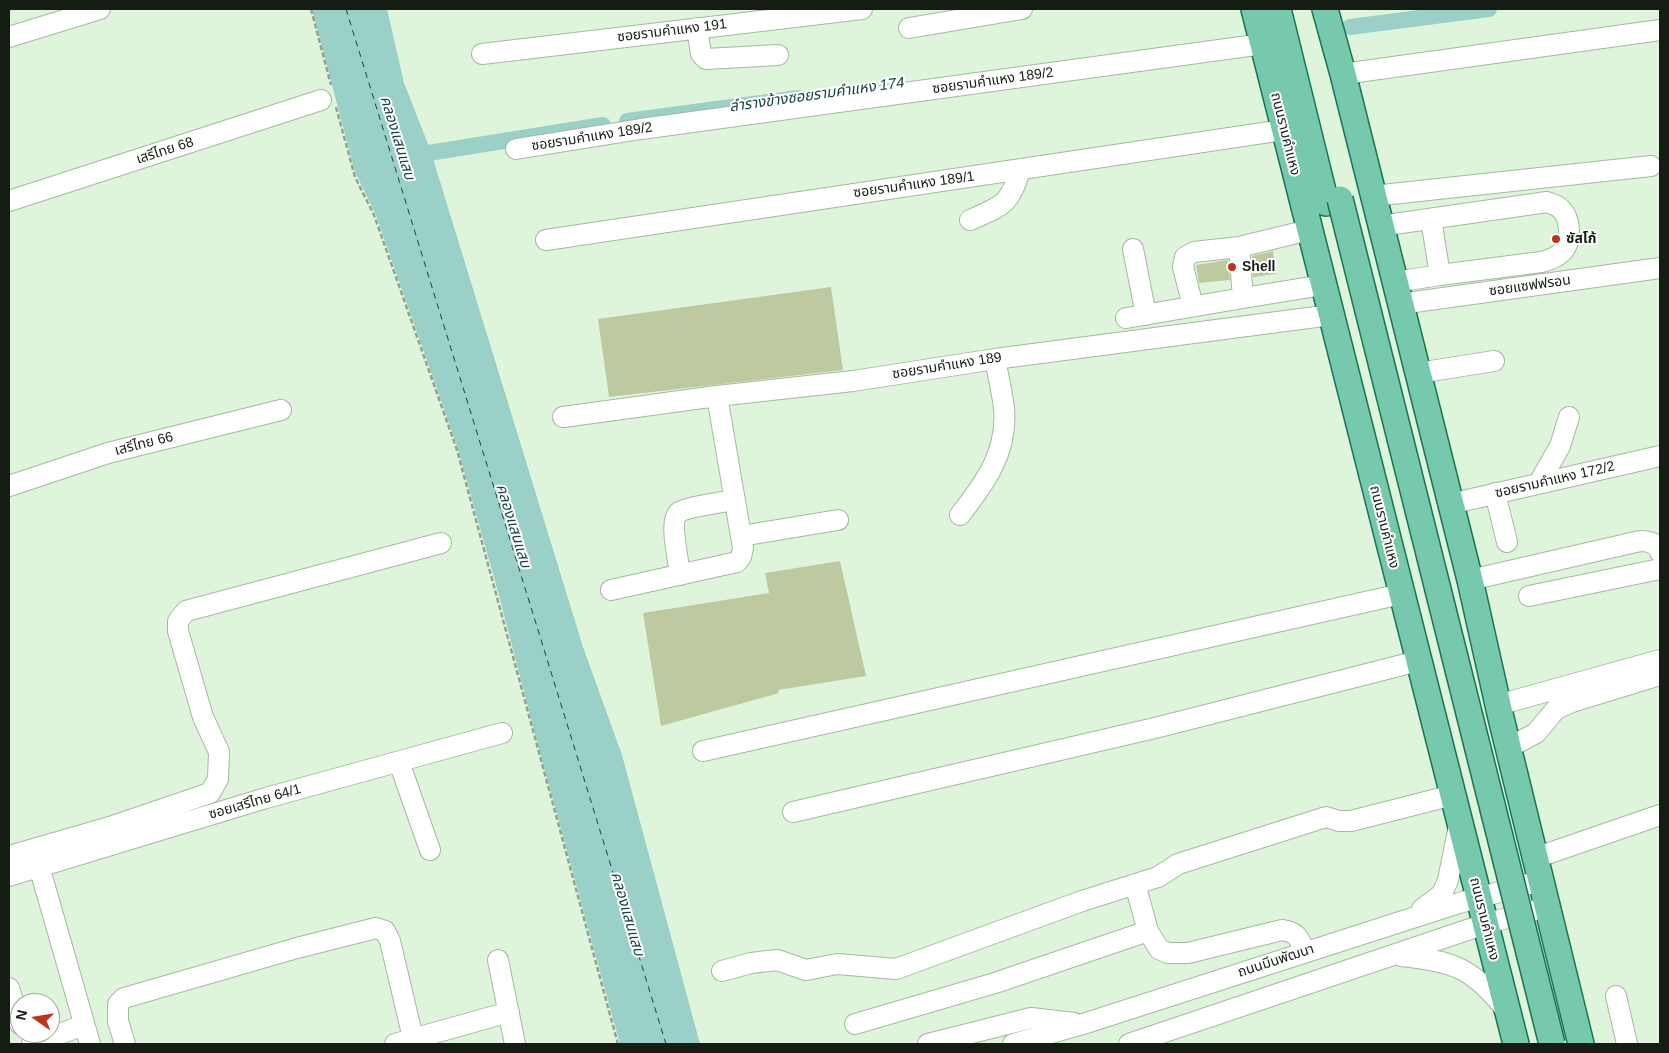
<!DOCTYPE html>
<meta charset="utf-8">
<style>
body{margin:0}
#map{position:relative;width:1669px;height:1053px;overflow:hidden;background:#dff5db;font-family:Helvetica,sans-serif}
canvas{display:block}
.frame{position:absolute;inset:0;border:10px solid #141c13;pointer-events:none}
.north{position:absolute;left:10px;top:993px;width:50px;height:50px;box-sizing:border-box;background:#fff;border:1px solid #a1a4a1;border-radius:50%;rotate:283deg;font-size:14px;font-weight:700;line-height:20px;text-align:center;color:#141c13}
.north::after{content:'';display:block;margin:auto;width:18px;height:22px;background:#be331c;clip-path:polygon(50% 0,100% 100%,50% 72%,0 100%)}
</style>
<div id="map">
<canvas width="1669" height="1053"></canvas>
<div class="frame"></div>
<div class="north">N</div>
</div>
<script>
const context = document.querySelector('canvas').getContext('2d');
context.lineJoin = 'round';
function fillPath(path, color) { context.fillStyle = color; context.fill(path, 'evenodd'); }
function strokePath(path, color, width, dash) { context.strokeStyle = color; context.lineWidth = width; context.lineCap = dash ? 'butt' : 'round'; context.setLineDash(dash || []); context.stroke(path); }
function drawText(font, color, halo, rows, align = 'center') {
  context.font = font + ' Helvetica,"Noto Sans Thai",sans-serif'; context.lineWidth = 4; context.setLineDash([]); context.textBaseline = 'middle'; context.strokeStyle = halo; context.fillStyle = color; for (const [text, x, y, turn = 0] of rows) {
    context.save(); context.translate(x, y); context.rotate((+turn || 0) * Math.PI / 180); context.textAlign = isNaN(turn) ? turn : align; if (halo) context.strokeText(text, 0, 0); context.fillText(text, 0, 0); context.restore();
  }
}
fillPath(new Path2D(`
 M 312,9 L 387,9 L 404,83 L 430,149 L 583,647 L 622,755 L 700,1044 L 620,1044 L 539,749 L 498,592 L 457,446 L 375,213 L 355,172 Z`), '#9ad0c8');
strokePath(new Path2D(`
 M 1350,27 L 1489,9
 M 627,121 L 798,98
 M 410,156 L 603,125`), '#9ad0c8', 16);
strokePath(new Path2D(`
 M 346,9 L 666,1044`), '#154540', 1, [6, 5]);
fillPath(new Path2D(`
 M 1273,251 L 1276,274 L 1253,277 L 1252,256 Z
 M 1228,260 L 1230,280 L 1199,283 L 1196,265 Z
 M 831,287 L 843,370 L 609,397 L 598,319 Z
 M 840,561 L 866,676 L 778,690 L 779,693 L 661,726 L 643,613 L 769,593 L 765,573 Z`), '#bec9a0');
const minor = new Path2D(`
 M 697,28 L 701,54 L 706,59 L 778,55
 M 909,28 L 1022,9
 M 9,37 L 100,9
 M 482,54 L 862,9
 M 1343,74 L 1660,30
 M 516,149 L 641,129 L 1263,44
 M 1373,196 L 1651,166
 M 9,201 L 321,100
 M 1431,219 L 1440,275
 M 970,220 C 1002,206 1010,205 1020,170
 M 1380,226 L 1547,202 C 1552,204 1557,205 1561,209 C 1571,219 1572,242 1562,252 C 1556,258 1549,260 1541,262 L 1440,275 L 1395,282
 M 1309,230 L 1239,247 L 1243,298 L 1323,285
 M 546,240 L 1283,130
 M 1133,249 L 1146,315
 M 1400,304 L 1660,268
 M 1193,306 L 1183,267 L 1185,257 L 1194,252 L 1239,247
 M 1126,318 L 1243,298
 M 1418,373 L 1494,361
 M 563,417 L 717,396 L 853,381 L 995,359 L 1331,315
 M 1539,483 L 1560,446 L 1569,417
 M 9,486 L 108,453 L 281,410
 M 1495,493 L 1507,542
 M 1450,504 L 1660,456
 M 960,515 C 985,483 1008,452 1004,408 C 1002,392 998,375 995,359
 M 741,536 L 838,520
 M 680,575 C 679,562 669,522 678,513 C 685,507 724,502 735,500
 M 1470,580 L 1640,541 C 1649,541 1657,543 1660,552
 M 611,590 L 737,562 L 741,557 L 743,548 L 717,396
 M 1529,596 L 1660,569
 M 1498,705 L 1660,660
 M 1508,748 L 1536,733 L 1556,709 L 1572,702 L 1660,675
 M 703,751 L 1401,594
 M 399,762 L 430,850
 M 793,812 L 1159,727 L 1418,661
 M 9,856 L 113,826 L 210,793 L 218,779 L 219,752 L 203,717 L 178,631 L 178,621 L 186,611 L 441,543
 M 1535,858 L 1660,815
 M 39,866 L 90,1044
 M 9,876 L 266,798 L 502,733
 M 1135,884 L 1148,931 L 1159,949 L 1168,953 L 1188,953 L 1282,930 C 1298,932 1299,939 1305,952
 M 1422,909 L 1442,894 L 1448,880 L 1459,826
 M 1401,956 C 1453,961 1473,968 1506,1010
 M 498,960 L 515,1044
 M 722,971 L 751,963 L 777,960 L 806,970 L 837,964 L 896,969 L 1082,901 L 1158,877 L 1178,864 L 1326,817 L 1339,821 L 1351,821 L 1453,795
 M 9,988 L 20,1024
 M 1616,996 L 1627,1044
 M 855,1024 L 995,983 L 1148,931
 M 32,1044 L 84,1025
 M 125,1044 L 118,1021 L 118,1004 L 124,998 L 297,948 L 376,928 L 385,931 L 390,941 L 413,1038
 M 395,1044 L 509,1012
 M 928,1044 L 1031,1018 L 1074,1023
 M 1013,1044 L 1083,1024 L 1459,903 L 1540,881
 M 1129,1044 L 1485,924 L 1547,907`);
const major = new Path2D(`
 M 1254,9 L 1516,1044
 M 1278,9 L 1326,203
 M 1325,9 L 1343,74 L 1470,580 L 1501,718 L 1581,1044`);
strokePath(minor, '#a4b9a0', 22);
strokePath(major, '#197554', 28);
strokePath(new Path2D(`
 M 311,9 L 331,85
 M 336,107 L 355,177 L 374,215 L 457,450 L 618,1044`), '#93a390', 2.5, [5, 2.5]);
strokePath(minor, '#fff', 20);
strokePath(major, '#77c9ad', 25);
const majorBridge = new Path2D(`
 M 1340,199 L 1552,1044`);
strokePath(majorBridge, '#197554', 28, []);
strokePath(majorBridge, '#77c9ad', 25);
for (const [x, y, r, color] of [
 [1556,239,5,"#be331c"],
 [1232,267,5,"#be331c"]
]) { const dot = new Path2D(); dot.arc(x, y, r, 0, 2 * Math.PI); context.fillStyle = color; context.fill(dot); strokePath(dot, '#fff', 2); }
drawText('14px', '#141c13', '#fff', [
 ["ซอยรามคำแหง 191",672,31,-7],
 ["ซอยรามคำแหง 189/2",993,81,-8],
 ["ถนนรามคำแหง",1285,134,76],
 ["ซอยรามคำแหง 189/2",592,137,-9],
 ["เสรีไทย 68",165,151,-18],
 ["ซอยรามคำแหง 189/1",914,185,-8],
 ["ซอยแซฟฟรอน",1530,286,-8],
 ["ซอยรามคำแหง 189",947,366,-9],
 ["เสรีไทย 66",144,444,-14],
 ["ซอยรามคำแหง 172/2",1555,480,-13],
 ["ถนนรามคำแหง",1384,527,76],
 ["ซอยเสรีไทย 64/1",255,802,-16],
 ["ถนนรามคำแหง",1484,919,76],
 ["ถนนมีนพัฒนา",1276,961,-18]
]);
drawText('bold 14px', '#141c13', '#fff', [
 ["ซัสโก้",1566,239],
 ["Shell",1242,267]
], 'left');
drawText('italic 15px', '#154540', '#fff', [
 ["ลำรางข้างซอยรามคำแหง 174",817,95,-8],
 ["คลองแสนแสบ",397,138,73],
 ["คลองแสนแสบ",513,526,73],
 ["คลองแสนแสบ",627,914,74]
]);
</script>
